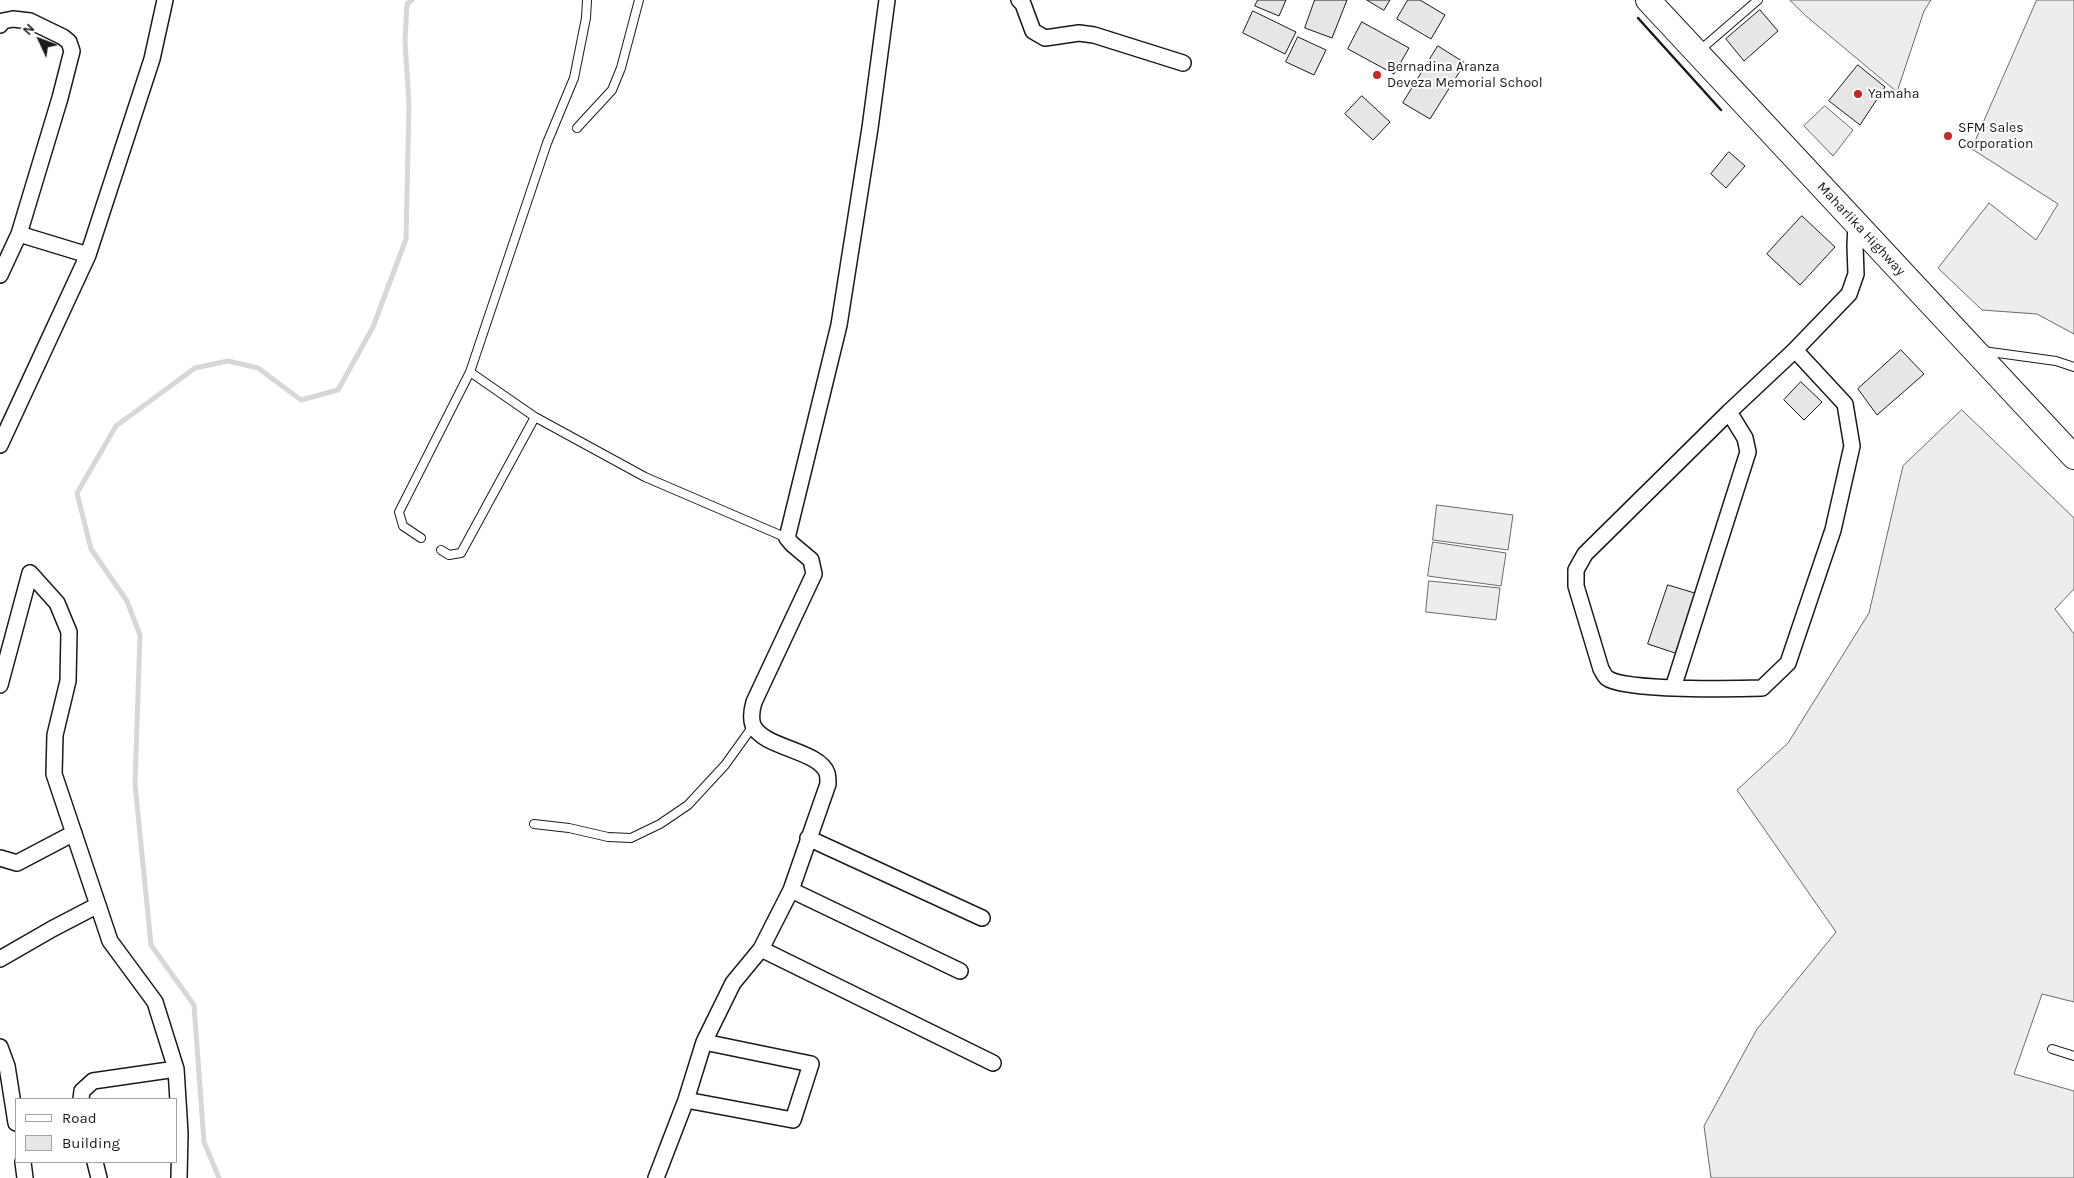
<!DOCTYPE html>
<style>
body{margin:0}
#map{position:relative;width:2074px;height:1178px;overflow:hidden;background:#fff;font-family:Karla,sans-serif}
canvas{display:block}
.legend{position:absolute;left:15px;top:1098px;width:162px;height:65px;box-sizing:border-box;background:#fff;border:1px solid #a3a3a3;margin:0;padding:6px 9px;list-style:none;font-size:15px;color:#1a1a1a}
.legend li{display:flex;align-items:center;gap:10px;height:25px}
.legend b{width:25px;border:1px solid #a3a3a3}
.north{position:absolute;left:15px;top:15px;width:50px;height:50px;-webkit-text-stroke:4px #fff;paint-order:stroke;rotate:313deg;font-size:14px;font-weight:700;line-height:20px;text-align:center;color:#1a1a1a}
.north::after{content:'';display:block;margin:auto;width:18px;height:22px;background:#1a1a1a;clip-path:polygon(50% 0,100% 100%,50% 72%,0 100%)}
</style>
<div id="map">
<canvas width="2074" height="1178"></canvas>
<ul class="legend">
<li><b style="height:6px;background:#fff"></b>Road</li>
<li><b style="height:14px;background:#e6e6e6"></b>Building</li>
</ul>
<div class="north">N</div>
</div>
<script>
const context = document.querySelector('canvas').getContext('2d');
context.lineJoin = 'round';
function fillPath(path, color) { context.fillStyle = color; context.fill(path, 'evenodd'); }
function strokePath(path, color, width, dash) { context.strokeStyle = color; context.lineWidth = width; context.lineCap = dash ? 'butt' : 'round'; context.setLineDash(dash || []); context.stroke(path); }
function drawText(font, color, halo, rows, align = 'center') {
  context.font = font + ' Karla,sans-serif'; context.lineWidth = 4; context.setLineDash([]); context.textBaseline = 'middle'; context.strokeStyle = halo; context.fillStyle = color; for (const [text, x, y, turn = 0] of rows) {
    context.save(); context.translate(x, y); context.rotate((+turn || 0) * Math.PI / 180); context.textAlign = isNaN(turn) ? turn : align; if (halo) context.strokeText(text, 0, 0); context.fillText(text, 0, 0); context.restore();
  }
}
const built = new Path2D(`
 M 1790,0 L 1931,0 L 1924,11 L 1897,92 L 1806,16 Z
 M 2037,0 L 2074,0 L 2074,334 L 2037,314 L 1982,310 L 1938,268 L 1989,203 L 2036,240 L 2058,204 L 1972,149 Z
 M 1825,106 L 1853,130 L 1833,156 L 1804,126 Z
 M 1962,410 L 2074,518 L 2074,589 L 2055,609 L 2074,634 L 2074,1002 L 2042,994 L 2014,1074 L 2074,1091 L 2074,1178 L 1711,1178 L 1704,1126 L 1757,1029 L 1836,932 L 1737,790 L 1788,743 L 1869,613 L 1903,466 Z
 M 1437,505 L 1513,515 L 1508,550 L 1433,540 Z
 M 1433,542 L 1506,553 L 1501,586 L 1428,576 Z
 M 1429,581 L 1500,588 L 1496,620 L 1426,612 Z`);
fillPath(built, '#ededed');
strokePath(built, '#6a6a6a', 1);
strokePath(new Path2D(`
 M 219,1178 L 204,1142 L 194,1005 L 151,945 L 135,784 L 140,635 L 127,601 L 91,549 L 77,493 L 116,426 L 195,368 L 228,361 L 258,368 L 301,400 L 338,390 L 373,327 L 406,239 L 409,104 L 405,41 L 407,4 L 412,0`), '#d7d7d7', 5);
const building = new Path2D(`
 M 1258,0 L 1286,0 L 1279,16 L 1255,6 Z
 M 1315,0 L 1347,0 L 1332,38 L 1305,28 Z
 M 1367,0 L 1390,0 L 1384,10 Z
 M 1408,0 L 1420,0 L 1445,15 L 1431,39 L 1397,19 Z
 M 1760,10 L 1778,31 L 1744,61 L 1726,39 Z
 M 1253,11 L 1296,32 L 1285,54 L 1243,33 Z
 M 1362,22 L 1409,48 L 1394,74 L 1348,49 Z
 M 1298,37 L 1326,50 L 1314,75 L 1286,62 Z
 M 1438,46 L 1465,63 L 1430,119 L 1403,103 Z
 M 1858,65 L 1885,87 L 1860,125 L 1829,101 Z
 M 1362,96 L 1390,122 L 1373,140 L 1345,114 Z
 M 1729,152 L 1745,166 L 1726,188 L 1711,174 Z
 M 1802,216 L 1835,247 L 1800,285 L 1767,254 Z
 M 1901,350 L 1924,374 L 1877,415 L 1858,389 Z
 M 1801,382 L 1822,402 L 1804,420 L 1784,400 Z
 M 1668,585 L 1698,594 L 1678,654 L 1648,644 Z`);
fillPath(building, '#e6e6e6');
strokePath(building, '#1a1a1a', 1);
const lane = new Path2D(`
 M 1699,51 L 1758,0
 M 577,128 L 612,90 L 621,68 L 639,0
 M 1983,351 L 2056,361 L 2074,367
 M 470,372 L 535,417 L 645,477 L 787,538
 M 421,538 L 403,526 L 399,512 L 470,372 L 547,143 L 574,78 L 586,18 L 587,0
 M 441,550 L 449,555 L 461,553 L 535,417
 M 534,824 L 569,828 L 608,837 L 631,838 L 660,824 L 688,805 L 725,765 L 753,726
 M 2052,1049 L 2074,1056`);
const street = new Path2D(`
 M 1019,0 L 1023,4 L 1033,31 L 1045,38 L 1079,33 L 1094,35 L 1183,63
 M 0,25 L 3,21 L 13,19 L 30,21 L 63,37 L 69,42 L 72,51 L 60,98 L 19,234 L 0,275
 M 19,234 L 88,255
 M 1795,350 L 1845,404 L 1852,446 L 1833,530 L 1788,663 L 1762,688 C 1737,689 1624,691 1607,678 C 1605,677 1603,672 1601,669 L 1576,586 L 1576,570 L 1585,554 L 1729,412 L 1795,350 L 1849,294 L 1856,274 L 1855,246 L 1856,222
 M 0,445 L 88,255 L 152,59 L 165,0
 M 30,573 L 57,603 L 69,632 L 68,681 L 55,735 L 54,774 L 110,941 L 155,1002 L 176,1069 L 180,1133 L 179,1178
 M 0,685 L 30,573
 M 1673,688 L 1748,452 L 1745,438 L 1729,412
 M 808,838 L 982,918
 M 0,858 L 17,863 L 74,833
 M 791,890 L 960,971
 M 761,949 L 993,1063
 M 0,959 L 52,929 L 98,905
 M 0,1047 L 7,1066 L 16,1123
 M 81,1099 L 82,1091 L 93,1081 L 176,1069
 M 686,1100 L 793,1120 L 811,1064 L 704,1042
 M 23,1162 L 25,1178
 M 95,1162 L 99,1178
 M 656,1178 L 686,1100 L 704,1042 L 733,983 L 761,949 L 791,890 L 828,784 C 828,781 828,776 827,773 C 819,750 762,748 753,725 C 750,717 752,709 754,702 L 814,574 L 811,560 L 792,544 L 787,538 L 839,325 L 870,128 L 887,0`);
const primary = new Path2D(`
 M 1648,0 L 2074,457`);
strokePath(lane, '#1a1a1a', 10);
strokePath(street, '#1a1a1a', 18);
strokePath(primary, '#1a1a1a', 26);
strokePath(lane, '#fff', 8);
strokePath(street, '#fff', 15);
strokePath(primary, '#fff', 24);
strokePath(new Path2D(`
 M 1638,18 L 1721,110`), '#1a1a1a', 2.5);
for (const [x, y, r, color] of [
 [1377,75,5,"#c62828"],
 [1858,94,5,"#c62828"],
 [1948,136,5,"#c62828"]
]) { const dot = new Path2D(); dot.arc(x, y, r, 0, 2 * Math.PI); context.fillStyle = color; context.fill(dot); strokePath(dot, '#fff', 2); }
drawText('14px', '#1a1a1a', '#fff', [
 ["Bernadina Aranza",1387,67],
 ["Deveza Memorial School",1387,83],
 ["Yamaha",1868,94],
 ["SFM Sales",1958,128],
 ["Corporation",1958,144]
], 'left');
drawText('14px', '#1a1a1a', '#fff', [
 ["Maharlika Highway",1861,229,47]
]);
</script>
